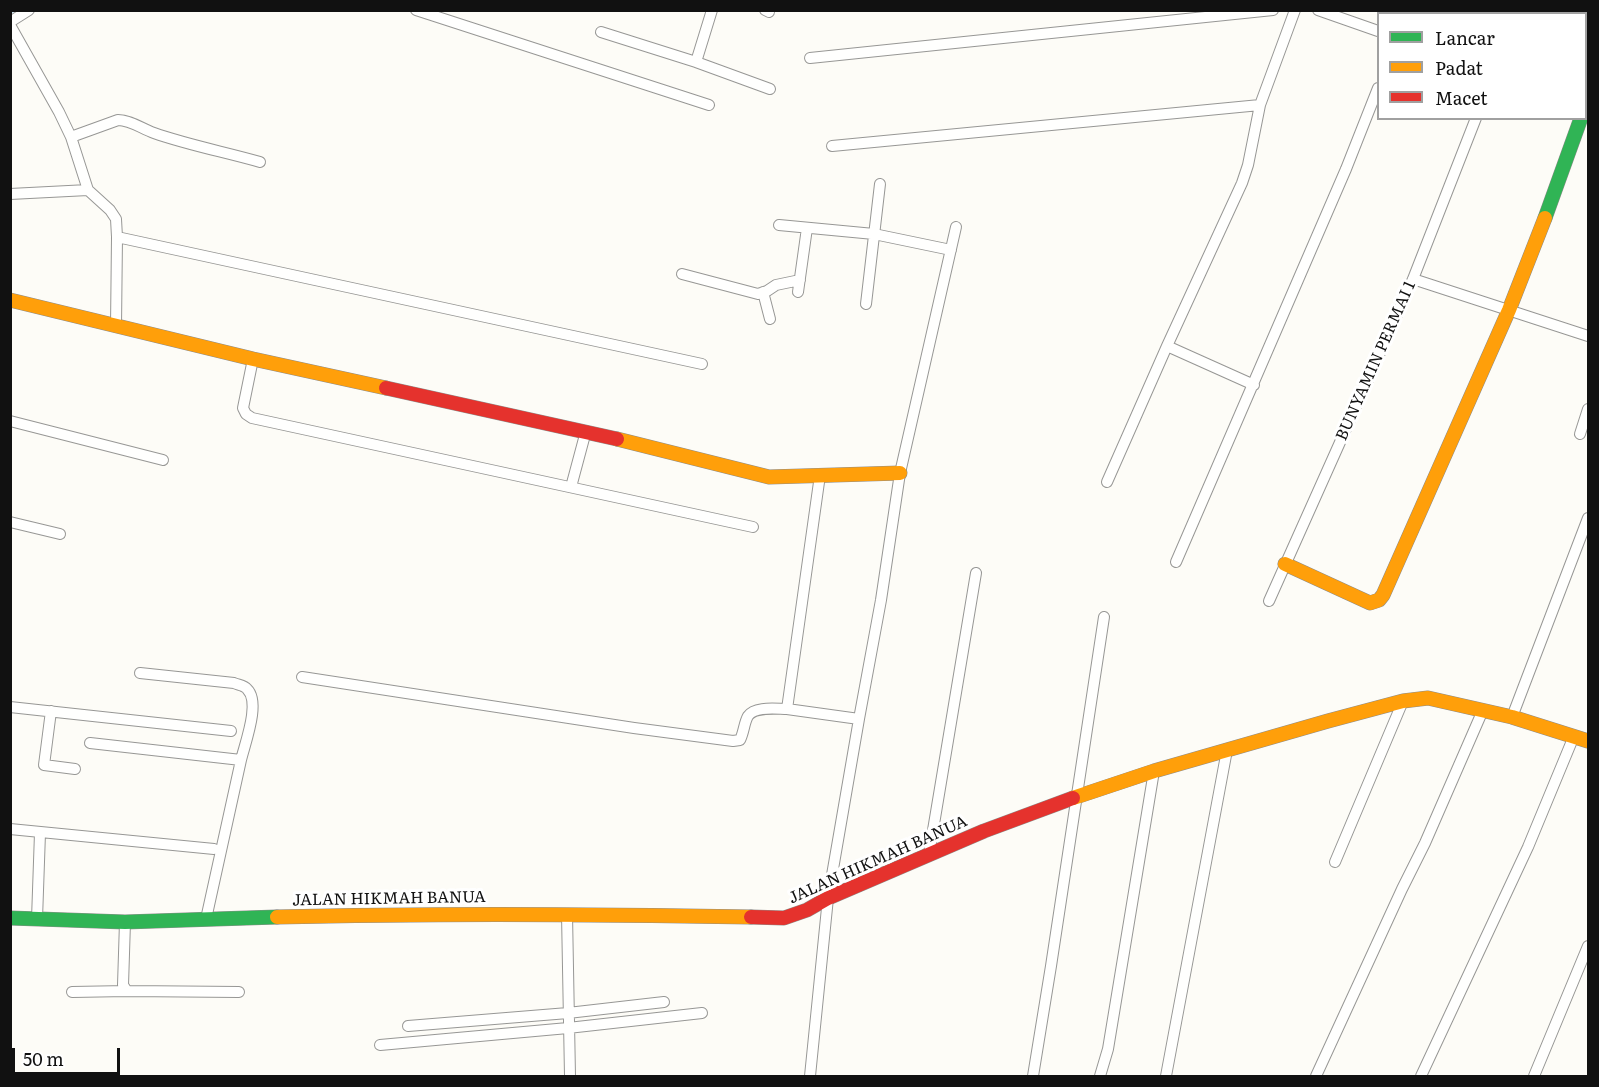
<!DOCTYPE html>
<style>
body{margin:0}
#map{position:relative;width:1599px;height:1087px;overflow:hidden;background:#fdfcf7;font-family:Literata,serif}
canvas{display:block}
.frame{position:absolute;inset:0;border:12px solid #111;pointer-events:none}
.legend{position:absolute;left:1377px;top:12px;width:210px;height:108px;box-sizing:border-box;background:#fff;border:2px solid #a0a0a0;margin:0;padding:8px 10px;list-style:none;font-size:18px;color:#111}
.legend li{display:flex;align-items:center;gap:12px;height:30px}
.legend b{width:30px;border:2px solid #a0a0a0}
.scale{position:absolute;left:12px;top:1048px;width:108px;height:27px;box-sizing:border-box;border:3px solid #111;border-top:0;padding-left:8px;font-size:18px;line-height:21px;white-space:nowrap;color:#111;-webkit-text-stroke:4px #fff;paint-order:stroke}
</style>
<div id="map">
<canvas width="1599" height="1087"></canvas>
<div class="frame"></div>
<ul class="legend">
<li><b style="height:8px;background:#30b455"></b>Lancar</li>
<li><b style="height:8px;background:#ff9f0a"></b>Padat</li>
<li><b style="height:8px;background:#e5322d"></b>Macet</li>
</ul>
<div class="scale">50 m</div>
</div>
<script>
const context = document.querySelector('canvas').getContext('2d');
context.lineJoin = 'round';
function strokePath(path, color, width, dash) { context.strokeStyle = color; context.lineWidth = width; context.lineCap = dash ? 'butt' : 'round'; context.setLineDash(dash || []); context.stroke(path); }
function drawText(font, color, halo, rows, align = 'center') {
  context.font = font + ' Literata,serif'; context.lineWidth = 6; context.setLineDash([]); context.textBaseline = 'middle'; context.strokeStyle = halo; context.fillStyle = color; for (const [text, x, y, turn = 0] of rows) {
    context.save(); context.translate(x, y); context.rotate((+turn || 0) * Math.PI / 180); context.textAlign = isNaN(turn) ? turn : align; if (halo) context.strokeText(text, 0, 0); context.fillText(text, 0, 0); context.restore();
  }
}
strokePath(new Path2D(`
 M 10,12 L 14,10`), '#cde8f7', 4.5);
const street = new Path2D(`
 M 416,10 L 709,105
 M 765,10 L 769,12
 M 1318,10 L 1378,31
 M 1408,14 L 1409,10
 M 1513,14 L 1514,10
 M 10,22 L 29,10
 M 10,25 L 59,112 L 71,137 L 88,190 L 110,210 L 116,219 L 117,237 L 116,326
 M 601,32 L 696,62 L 770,89
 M 810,58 L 1273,10
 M 696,62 L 712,10
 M 1586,106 L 1588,98
 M 71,137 L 118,120 C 131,120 142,129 154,133 C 188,145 225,152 260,162
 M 832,146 L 1260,105
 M 10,194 L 88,190
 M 779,225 L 874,234 L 951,250
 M 117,237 L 702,364
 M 682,274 L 758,294 L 767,291 L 776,285 L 800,280
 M 1413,279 L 1588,336
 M 763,292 L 770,319
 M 798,292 L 807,228
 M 866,304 L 880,184
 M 1167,346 L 1254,385
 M 253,359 L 243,408 L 246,414 L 252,418 L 753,527
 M 10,421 L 163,460
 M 1580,434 L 1588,409
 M 820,475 L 787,709 L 859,719
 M 1107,482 L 1167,346 L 1242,183 L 1248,165 L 1260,105 L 1295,10
 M 571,487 L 586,431
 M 10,522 L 60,534
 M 1176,562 L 1346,169 L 1378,88
 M 1269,601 L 1413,279 L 1476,118
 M 140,673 L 234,683 C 238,685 244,685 247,689 C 261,702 245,743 241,760
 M 302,677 L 634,728 L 733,741 L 740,740 C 744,732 744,723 748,716 C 755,706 776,709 787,709
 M 10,707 L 231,731
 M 51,711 L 44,765 L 75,769
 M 1512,717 L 1588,518
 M 90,743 L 241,760 L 206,919
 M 10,829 L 214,849
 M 929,854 L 976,573
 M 1335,862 L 1403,701
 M 567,914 L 570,1076
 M 37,919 L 40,833
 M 125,922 L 123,985 L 127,991 L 239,992
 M 72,992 L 127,991
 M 408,1026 L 568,1013 L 664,1002
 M 380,1045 L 568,1028 L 702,1013
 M 810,1076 L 828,898 L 859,719 L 881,600 L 900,473 L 956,227
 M 1033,1076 L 1051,966 L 1104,617
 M 1100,1076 L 1108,1049 L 1154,771
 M 1166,1076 L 1227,750
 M 1316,1076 L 1402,889 L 1425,843 L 1483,710
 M 1421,1076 L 1528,847 L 1574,736
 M 1534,1076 L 1588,946`);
const fast = new Path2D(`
 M 1545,218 L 1581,118
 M 10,918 L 125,922 L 277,917`);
const slow = new Path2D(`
 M 10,300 L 253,359 L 386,388
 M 617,439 L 769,477 L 900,473
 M 1285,564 L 1370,603 L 1379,600 L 1383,595 L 1509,310 L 1545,218
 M 1073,798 L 1154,771 L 1328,721 L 1403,701 L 1428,698 L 1512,717 L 1588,741
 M 277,917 C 435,913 593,914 751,917`);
const jam = new Path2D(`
 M 386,388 L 617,439
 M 751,917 L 784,918 L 807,910 L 828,898 L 984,831 L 1073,798`);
strokePath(street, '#979795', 12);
strokePath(fast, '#8e8d8b', 15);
strokePath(slow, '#8e8d8b', 15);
strokePath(jam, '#8e8d8b', 15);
strokePath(street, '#fffffe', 10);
strokePath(fast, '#30b455', 14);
strokePath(slow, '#ff9f0a', 14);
strokePath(jam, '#e5322d', 14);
drawText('16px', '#111', '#fff', [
 ["BUNYAMIN PERMAI 1",1376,361,-66],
 ["JALAN HIKMAH BANUA",878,860,-24],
 ["JALAN HIKMAH BANUA",389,899,-1]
]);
</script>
